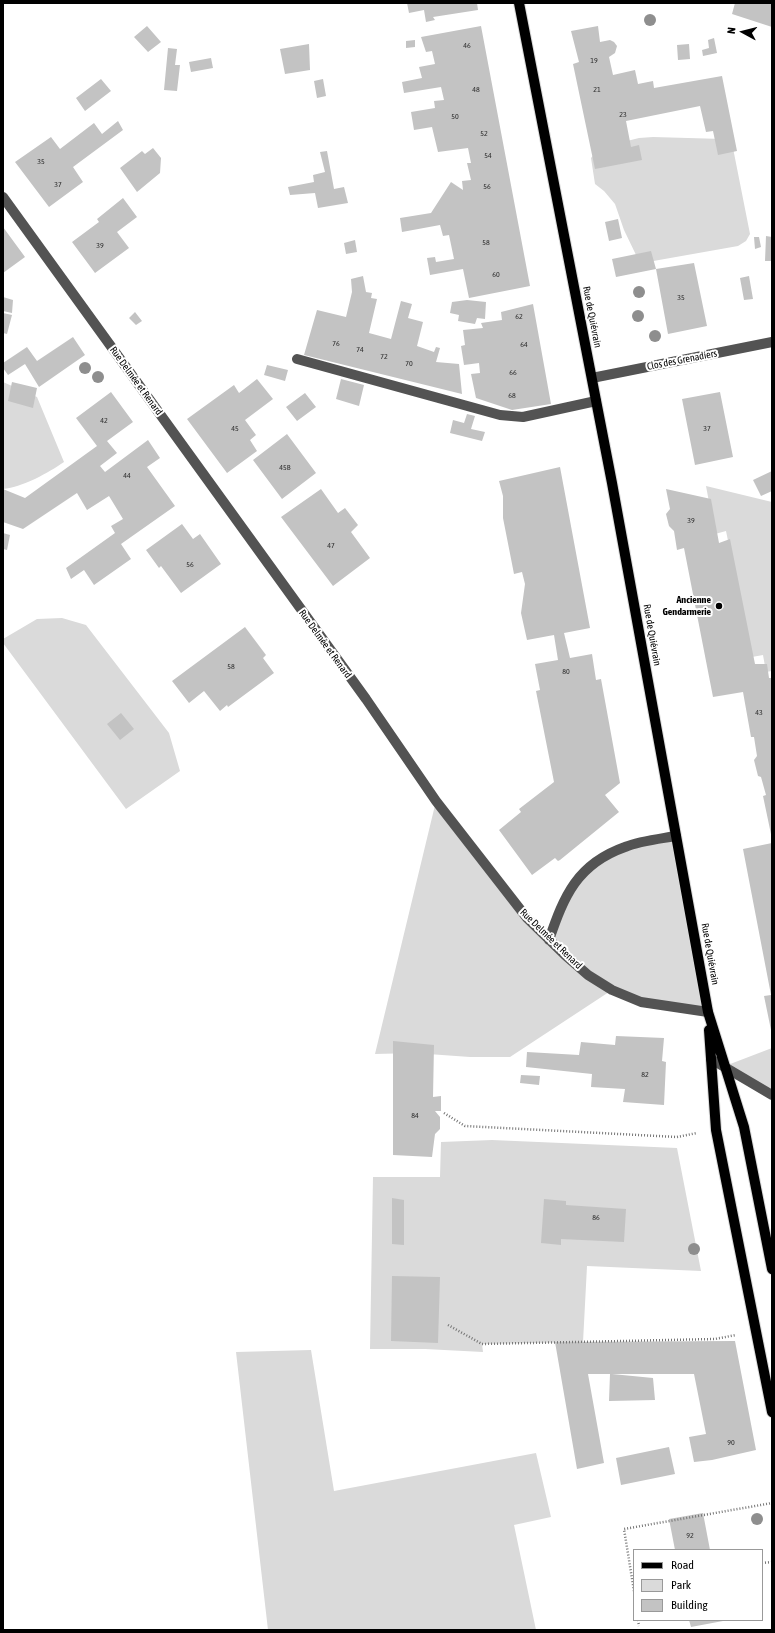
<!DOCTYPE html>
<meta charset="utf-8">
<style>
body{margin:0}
#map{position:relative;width:775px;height:1633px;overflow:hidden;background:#fff;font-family:"Asap Condensed",sans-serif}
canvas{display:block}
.frame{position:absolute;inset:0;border:4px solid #000;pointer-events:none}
.legend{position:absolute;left:633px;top:1549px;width:130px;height:72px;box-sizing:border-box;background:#fff;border:1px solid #999;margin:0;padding:5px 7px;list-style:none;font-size:12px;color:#000}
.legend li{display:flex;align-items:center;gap:8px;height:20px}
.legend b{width:20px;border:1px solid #999}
.north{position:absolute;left:723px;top:12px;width:40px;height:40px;-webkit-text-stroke:3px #fff;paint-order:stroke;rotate:277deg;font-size:11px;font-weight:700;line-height:16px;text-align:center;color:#000}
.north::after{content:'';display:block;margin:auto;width:14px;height:18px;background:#000;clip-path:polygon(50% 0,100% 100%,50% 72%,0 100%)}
</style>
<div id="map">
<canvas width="775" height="1633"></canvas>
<div class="frame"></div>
<ul class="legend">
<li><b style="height:5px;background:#000"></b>Road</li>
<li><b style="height:11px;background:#dadada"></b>Park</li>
<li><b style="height:11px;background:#c3c3c3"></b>Building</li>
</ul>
<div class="north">N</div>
</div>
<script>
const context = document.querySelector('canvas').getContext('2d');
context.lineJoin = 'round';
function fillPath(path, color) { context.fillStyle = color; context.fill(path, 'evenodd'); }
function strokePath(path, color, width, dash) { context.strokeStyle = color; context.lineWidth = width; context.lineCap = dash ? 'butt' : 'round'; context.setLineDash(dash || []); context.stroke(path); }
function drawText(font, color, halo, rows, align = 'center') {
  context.font = font + ' "Asap Condensed",sans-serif'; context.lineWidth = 4; context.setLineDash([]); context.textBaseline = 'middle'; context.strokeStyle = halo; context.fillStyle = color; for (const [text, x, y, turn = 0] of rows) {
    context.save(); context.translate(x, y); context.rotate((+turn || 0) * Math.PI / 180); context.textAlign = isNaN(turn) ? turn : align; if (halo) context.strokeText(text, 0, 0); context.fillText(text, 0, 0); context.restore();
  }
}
fillPath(new Path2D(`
 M 653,137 L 723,139 L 733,148 L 750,234 L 746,241 L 738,246 L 659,260 L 648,262 L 637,257 L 624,230 L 615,204 L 604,191 L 595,184 L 591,158 L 599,148 L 639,138 Z
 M 3,382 L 37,397 L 64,462 C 48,473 23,487 3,489 Z
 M 706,486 L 772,502 L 772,671 L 766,672 L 763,655 L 752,657 L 726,531 L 715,534 Z
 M 62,618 L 86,625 L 169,733 L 180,771 L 126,809 L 3,643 L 3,639 L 37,619 Z
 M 436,801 L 549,940 L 561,905 L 599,859 L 676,836 L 708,1012 L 641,1002 L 612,990 L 510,1057 L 470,1057 L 414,1053 L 375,1054 Z
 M 772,1048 L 772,1095 L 725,1066 Z
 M 492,1140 L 677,1148 L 701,1271 L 587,1266 L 583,1342 L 482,1344 L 483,1352 L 425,1349 L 370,1349 L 373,1177 L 440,1177 L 441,1142 Z
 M 311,1350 L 334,1491 L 536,1453 L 551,1517 L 514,1525 L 536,1630 L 268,1630 L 236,1352 Z`), '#dadada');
fillPath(new Path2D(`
 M 407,3 L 477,3 L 478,10 L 433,17 L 435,20 L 426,22 L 424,10 L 409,13 Z
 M 735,3 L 772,3 L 772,27 L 732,14 Z
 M 147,26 L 161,42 L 148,52 L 134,37 Z
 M 481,26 L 530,286 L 469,298 L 463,269 L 430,275 L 427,258 L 435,257 L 436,262 L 454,259 L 449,235 L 443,236 L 440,225 L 402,232 L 400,218 L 431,213 L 451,182 L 463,190 L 462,181 L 471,180 L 467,163 L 471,163 L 468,148 L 438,152 L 432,127 L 414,130 L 411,112 L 435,108 L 434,101 L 444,100 L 441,87 L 404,93 L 402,82 L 422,78 L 419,67 L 435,64 L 432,51 L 426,52 L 421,37 Z
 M 598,26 L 600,42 L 610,40 L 614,42 L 617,46 L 615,53 L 609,57 L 613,75 L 635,70 L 638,84 L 653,81 L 654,88 L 722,76 L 737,151 L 718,155 L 713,131 L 706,132 L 700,106 L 626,121 L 631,147 L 639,145 L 642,160 L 595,169 L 573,64 L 579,62 L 571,31 Z
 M 714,38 L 717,53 L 703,56 L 702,50 L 709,48 L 708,40 Z
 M 415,40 L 415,47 L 406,48 L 406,41 Z
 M 309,44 L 310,70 L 285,74 L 280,49 Z
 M 689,44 L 690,59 L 678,60 L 677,45 Z
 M 168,48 L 177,49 L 175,65 L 180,65 L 177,91 L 164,90 Z
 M 211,58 L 213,68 L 191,72 L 189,62 Z
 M 101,79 L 111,91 L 85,111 L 76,98 Z
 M 323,79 L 326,96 L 317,98 L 314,81 Z
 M 118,121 L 123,130 L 73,167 L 83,182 L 49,207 L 15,162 L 51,137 L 60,149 L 94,123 L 102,134 Z
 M 153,148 L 161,158 L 160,173 L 137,192 L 120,168 L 142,151 L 145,154 Z
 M 327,151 L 334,189 L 344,187 L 348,203 L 318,208 L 315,193 L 290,195 L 288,187 L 314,182 L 313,175 L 325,172 L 320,152 Z
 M 123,198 L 137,217 L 117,232 L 129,248 L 95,273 L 72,242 L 99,222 L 97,219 Z
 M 618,219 L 622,238 L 609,241 L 605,222 Z
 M 3,227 L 25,257 L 3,273 Z
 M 766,236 L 772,237 L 772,261 L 765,261 Z
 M 754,237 L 759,237 L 761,247 L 755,249 Z
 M 355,240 L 357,252 L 346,254 L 344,243 Z
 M 651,251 L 656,269 L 616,277 L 612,259 Z
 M 694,263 L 707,326 L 668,334 L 656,269 Z
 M 363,276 L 366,292 L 372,293 L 371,298 L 377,299 L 369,333 L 391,339 L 401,301 L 412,304 L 408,318 L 423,322 L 417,346 L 434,352 L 436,347 L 440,348 L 436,362 L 459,364 L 462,394 L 304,355 L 317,310 L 346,317 L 352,292 L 351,279 Z
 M 749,276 L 753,299 L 744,300 L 740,278 Z
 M 3,297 L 13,300 L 12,313 L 3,311 Z
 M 467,300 L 486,302 L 485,319 L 477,318 L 475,324 L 458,321 L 459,315 L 450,313 L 452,302 Z
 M 533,304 L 551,404 L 512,410 L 476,398 L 471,374 L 480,373 L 479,363 L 464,365 L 461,346 L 465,345 L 463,330 L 483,328 L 481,323 L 502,320 L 501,312 Z
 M 135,312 L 142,321 L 136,325 L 129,318 Z
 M 3,313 L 12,315 L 7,334 L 3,333 Z
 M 73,337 L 85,355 L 39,387 L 25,364 L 8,375 L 3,368 L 3,363 L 27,347 L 37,361 Z
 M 267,365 L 288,370 L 285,381 L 264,375 Z
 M 257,379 L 273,399 L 245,420 L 256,435 L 250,440 L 257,451 L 227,473 L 187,419 L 234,385 L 239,393 Z
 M 341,379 L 364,385 L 359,406 L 336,399 Z
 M 12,382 L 37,388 L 33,408 L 8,401 Z
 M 111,392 L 133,422 L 107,441 L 117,453 L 100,466 L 105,472 L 148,440 L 160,458 L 147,467 L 175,506 L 121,544 L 131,559 L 94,585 L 84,570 L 71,579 L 66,568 L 115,533 L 111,526 L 123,519 L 109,496 L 87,510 L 77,493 L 23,529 L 3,522 L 3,489 L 25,498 L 97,446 L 76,418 Z
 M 720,392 L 733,457 L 695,465 L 682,399 Z
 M 305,393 L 316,407 L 297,421 L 286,407 Z
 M 467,414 L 475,416 L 471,429 L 485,432 L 482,441 L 450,433 L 453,420 L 464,423 Z
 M 287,434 L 316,473 L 282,499 L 253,460 Z
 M 560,467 L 590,628 L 564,633 L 570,658 L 592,654 L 596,680 L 601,679 L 620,783 L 605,795 L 619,812 L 560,860 L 558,861 L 555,858 L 532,875 L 499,830 L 521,812 L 519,809 L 554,782 L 536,691 L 540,690 L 535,664 L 558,660 L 554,635 L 527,640 L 521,613 L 525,584 L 522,572 L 514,574 L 503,518 L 503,496 L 499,481 Z
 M 772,471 L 772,491 L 761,496 L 753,480 Z
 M 321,489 L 338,513 L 345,508 L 358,525 L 351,532 L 370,558 L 333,586 L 281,517 Z
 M 666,489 L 711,499 L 719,543 L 730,539 L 755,664 L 767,664 L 769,678 L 772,678 L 772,839 L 763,796 L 766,795 L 761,777 L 758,776 L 754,760 L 757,756 L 754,737 L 751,737 L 743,692 L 713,697 L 684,548 L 677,550 L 674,531 L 669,526 L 666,514 L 670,509 Z
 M 182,524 L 193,539 L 200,534 L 221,564 L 181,593 L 161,566 L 159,568 L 146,550 Z
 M 3,533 L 10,535 L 7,550 L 3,549 Z
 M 245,627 L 266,655 L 263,658 L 274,673 L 228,707 L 227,705 L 220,711 L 204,691 L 189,703 L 172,681 Z
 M 121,713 L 134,729 L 120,740 L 107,724 Z
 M 772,843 L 772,1030 L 771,1030 L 764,996 L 771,995 L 743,849 Z
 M 616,1036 L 664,1038 L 662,1061 L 666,1062 L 664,1105 L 623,1102 L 625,1089 L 591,1087 L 592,1074 L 526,1067 L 527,1052 L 579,1055 L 581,1042 L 615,1045 Z
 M 393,1041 L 434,1045 L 433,1097 L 441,1096 L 441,1111 L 435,1111 L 440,1117 L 440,1129 L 435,1134 L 432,1157 L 393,1155 Z
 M 521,1075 L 540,1076 L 539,1085 L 520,1083 Z
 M 392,1198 L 404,1200 L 404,1245 L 392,1244 Z
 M 544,1199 L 566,1201 L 566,1205 L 626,1209 L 624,1242 L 561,1239 L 561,1245 L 541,1243 Z
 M 392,1276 L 440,1277 L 438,1343 L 391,1341 Z
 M 735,1341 L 756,1450 L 712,1460 L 694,1462 L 689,1437 L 706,1434 L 694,1374 L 612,1374 L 653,1378 L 655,1400 L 609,1401 L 610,1374 L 588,1374 L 604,1463 L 577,1469 L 555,1342 Z
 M 669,1447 L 675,1474 L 621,1485 L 616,1458 Z
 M 703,1513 L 710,1550 L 675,1550 L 669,1519 Z
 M 689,1620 L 723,1620 L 723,1621 L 691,1627 Z`), '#c3c3c3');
const major = new Path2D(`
 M 519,3 L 612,483 L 708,1012 L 744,1127 L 772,1269
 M 709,1030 L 716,1130 L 772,1412`);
strokePath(major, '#dbdbdb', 12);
strokePath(new Path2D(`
 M 444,1113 L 465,1126 L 677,1137 L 697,1133
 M 448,1325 L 482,1344 L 715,1339 L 736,1335
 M 762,1563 L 772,1562
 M 634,1591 L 624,1529 L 772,1503
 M 638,1620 L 639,1626`), '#757575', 2.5, [1, 2]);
strokePath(new Path2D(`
 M 3,197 L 366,699 L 436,801 L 527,918 L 565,955 L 588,975 L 612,990 L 641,1002 L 708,1012
 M 297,359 L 500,415 L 523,417 L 596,401
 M 592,378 L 772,342
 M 549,940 C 564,896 577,864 625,847 C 640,841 659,839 676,836
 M 711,1059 L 772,1095`), '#535353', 10);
strokePath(major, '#000', 10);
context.fillStyle = '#8e8e8e';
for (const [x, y] of [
 [650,20],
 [639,292],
 [638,316],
 [655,336],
 [85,368],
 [98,377],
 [694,1249],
 [757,1519]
]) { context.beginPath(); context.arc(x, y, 6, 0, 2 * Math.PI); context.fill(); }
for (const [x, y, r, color] of [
 [719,606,4,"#000"]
]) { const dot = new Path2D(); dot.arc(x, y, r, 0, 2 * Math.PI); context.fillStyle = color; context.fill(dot); strokePath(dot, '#fff', 1.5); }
drawText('8px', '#313131', null, [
 ["46",467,45],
 ["19",594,60],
 ["48",476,89],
 ["21",597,89],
 ["23",623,114],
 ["50",455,116],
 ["52",484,133],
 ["54",488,155],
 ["35",41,161],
 ["37",58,184],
 ["56",487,186],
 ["58",486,242],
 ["39",100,245],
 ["60",496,274],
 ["35",681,297],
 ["62",519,316],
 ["76",336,343],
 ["64",524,344],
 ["74",360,349],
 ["72",384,356],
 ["70",409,363],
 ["66",513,372],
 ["68",512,395],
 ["42",104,420],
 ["45",235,428],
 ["37",707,428],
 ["45B",285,467],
 ["44",127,475],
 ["39",691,520],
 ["47",331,545],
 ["56",190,564],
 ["58",231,666],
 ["80",566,671],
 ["43",759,712],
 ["82",645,1074],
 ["84",415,1115],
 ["86",596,1217],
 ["90",731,1442],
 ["92",690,1535]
]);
drawText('10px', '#000', '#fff', [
 ["Rue de Quiévrain",592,317,79],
 ["Clos des Grenadiers",682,360,-11],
 ["Rue Delmée et Renard",136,381,54],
 ["Rue de Quiévrain",652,635,80],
 ["Rue Delmée et Renard",325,644,54],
 ["Rue Delmée et Renard",551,939,44],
 ["Rue de Quiévrain",710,954,80]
]);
drawText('bold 10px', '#000', '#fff', [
 ["Ancienne",711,600],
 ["Gendarmerie",711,612]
], 'right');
</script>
